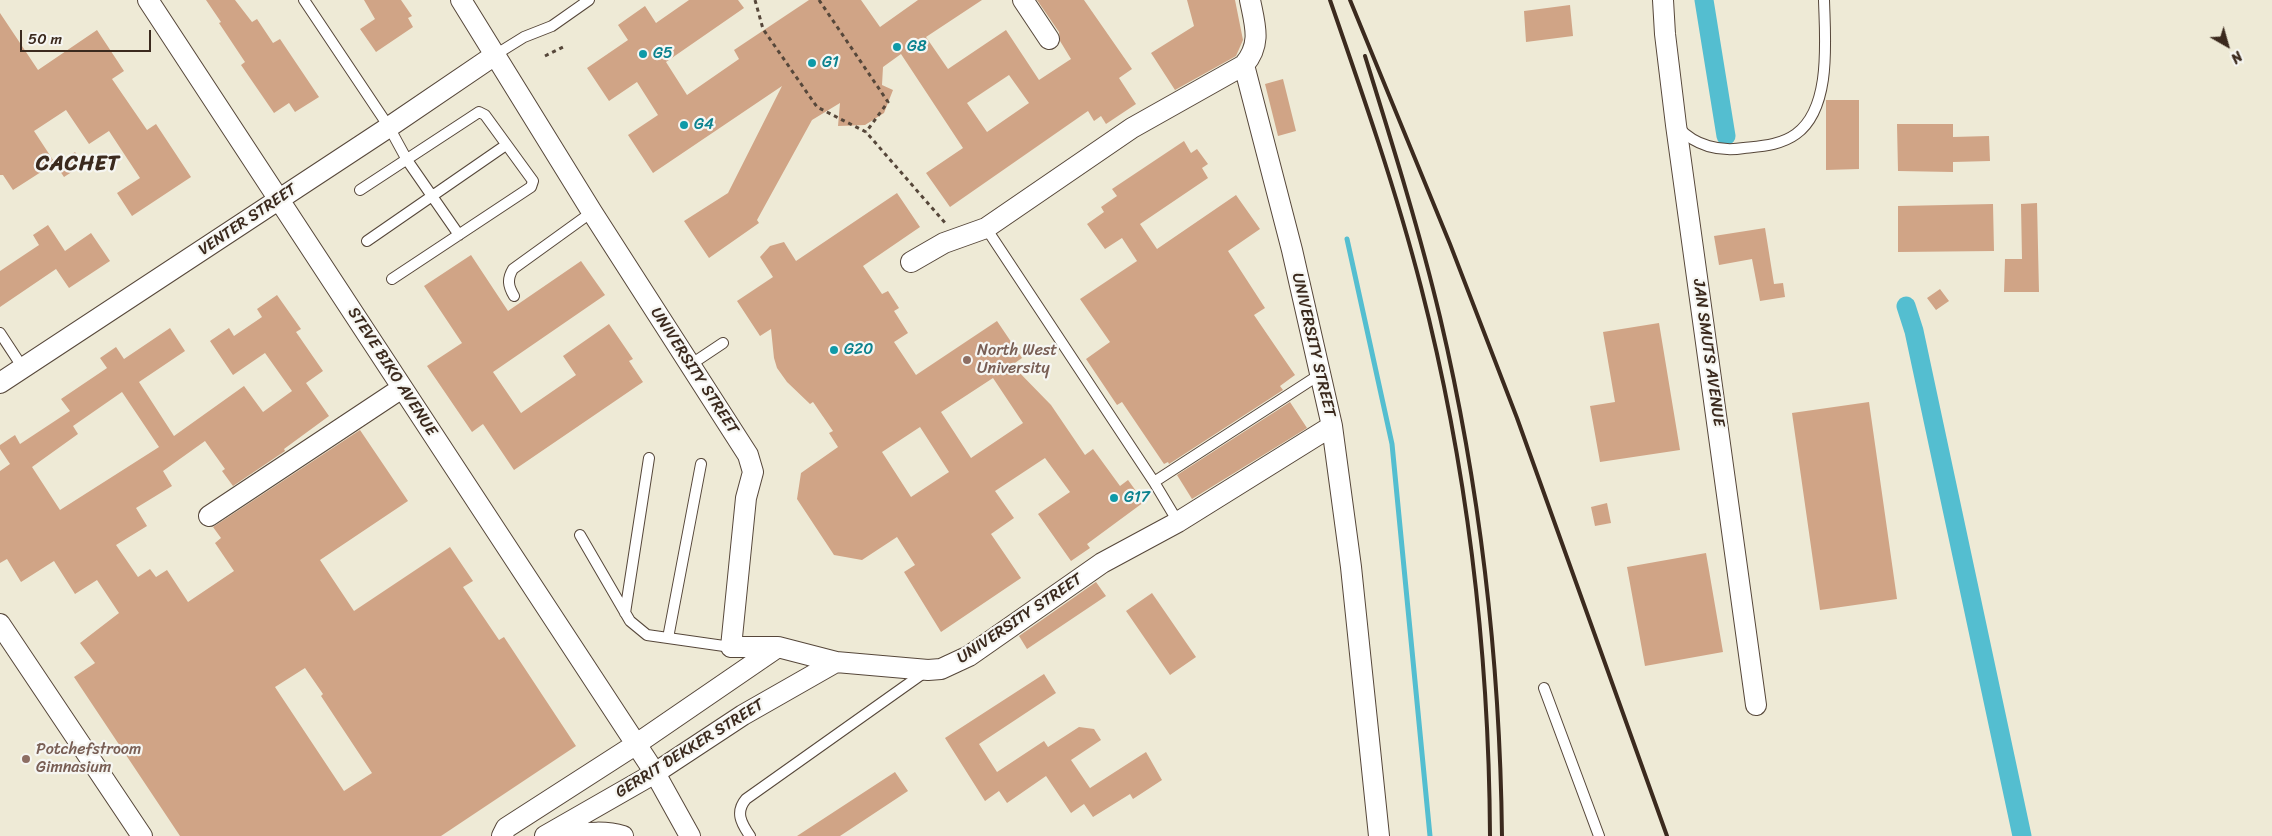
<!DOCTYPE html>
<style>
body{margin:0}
#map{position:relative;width:2272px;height:836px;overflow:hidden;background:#eeead6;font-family:Sriracha,sans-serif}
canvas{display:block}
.north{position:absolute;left:2202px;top:20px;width:50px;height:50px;-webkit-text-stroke:4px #f6f6f2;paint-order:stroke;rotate:142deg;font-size:14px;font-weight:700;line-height:20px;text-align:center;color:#3b2a1e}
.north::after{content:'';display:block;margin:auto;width:18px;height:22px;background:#3b2a1e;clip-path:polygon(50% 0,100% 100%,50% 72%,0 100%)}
.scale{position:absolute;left:20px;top:30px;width:131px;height:22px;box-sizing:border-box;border:2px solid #3b2a1e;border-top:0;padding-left:6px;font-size:15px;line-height:18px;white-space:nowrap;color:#3b2a1e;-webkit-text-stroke:4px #f6f6f2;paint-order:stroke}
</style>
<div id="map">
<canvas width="2272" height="836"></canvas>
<div class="north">N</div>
<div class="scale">50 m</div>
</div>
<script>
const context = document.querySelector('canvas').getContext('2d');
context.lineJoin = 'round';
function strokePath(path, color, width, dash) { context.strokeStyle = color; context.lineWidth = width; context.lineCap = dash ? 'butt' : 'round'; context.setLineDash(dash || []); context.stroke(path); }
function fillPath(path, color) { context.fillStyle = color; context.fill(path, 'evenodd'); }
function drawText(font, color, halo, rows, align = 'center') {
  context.font = font + ' Sriracha,sans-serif'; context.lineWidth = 4.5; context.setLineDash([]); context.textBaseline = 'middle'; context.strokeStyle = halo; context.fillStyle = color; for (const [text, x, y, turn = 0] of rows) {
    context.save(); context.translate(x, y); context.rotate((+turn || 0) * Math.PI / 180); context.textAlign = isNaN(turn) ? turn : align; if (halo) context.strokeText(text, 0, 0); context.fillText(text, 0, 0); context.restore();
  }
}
strokePath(new Path2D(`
 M 1347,239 L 1392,444 L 1430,836`), '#54bed0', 5);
strokePath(new Path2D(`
 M 1704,0 L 1726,136
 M 1906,306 L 1914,331 L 2022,836`), '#54bed0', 19);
fillPath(new Path2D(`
 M 206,0 L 235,0 L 252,22 L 257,19 L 273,43 L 280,39 L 319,97 L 295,112 L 289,103 L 274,113 L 241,65 L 245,62 L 219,23 L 221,22 Z
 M 364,0 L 401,0 L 412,16 L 408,18 L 413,27 L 376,52 L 360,29 L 375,19 Z
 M 689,0 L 738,0 L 744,8 L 666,62 L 687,95 L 739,59 L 734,50 L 809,0 L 861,0 L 880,27 L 918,0 L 982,0 L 926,37 L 948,69 L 1006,30 L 1039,80 L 1071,59 L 1060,41 L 1059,32 L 1037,0 L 1084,0 L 1132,69 L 1119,78 L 1136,104 L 1106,124 L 1101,116 L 1094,121 L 1088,111 L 950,207 L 926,173 L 963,148 L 901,54 L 883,67 L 882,85 L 893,90 L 884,113 L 865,125 L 838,126 L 840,103 L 812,120 L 757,220 L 759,223 L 709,258 L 684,221 L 728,193 L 782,86 L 653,173 L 628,135 L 658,115 L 637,82 L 609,101 L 587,68 L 628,40 L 618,25 L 645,6 L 656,23 ZM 1009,75 L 1029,103 L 987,132 L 967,103 Z
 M 1187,0 L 1235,0 L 1243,40 L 1236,56 L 1175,90 L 1151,53 L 1194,26 Z
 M 1570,5 L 1573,36 L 1526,42 L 1524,11 Z
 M 0,13 L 38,70 L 97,30 L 124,71 L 112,79 L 147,130 L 156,124 L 191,177 L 132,216 L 117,193 L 140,178 L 109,131 L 89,144 L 66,110 L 34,131 L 55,163 L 13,190 L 3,175 L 0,175 Z
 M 1283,79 L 1296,131 L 1278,136 L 1265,84 Z
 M 1826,100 L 1859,100 L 1859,169 L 1826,170 Z
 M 1897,124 L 1953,124 L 1953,137 L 1989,136 L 1990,161 L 1953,162 L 1953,172 L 1898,171 Z
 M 1184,141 L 1191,153 L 1197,149 L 1208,164 L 1202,168 L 1208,178 L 1140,224 L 1157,249 L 1236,195 L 1260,229 L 1228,251 L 1265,308 L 1254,315 L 1295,375 L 1280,386 L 1283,390 L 1169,464 L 1168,462 L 1164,464 L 1122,402 L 1117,405 L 1086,359 L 1110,342 L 1080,299 L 1137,261 L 1122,238 L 1105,249 L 1087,224 L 1104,212 L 1101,207 L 1117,196 L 1112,189 Z
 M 75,152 L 84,164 L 64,177 L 56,165 Z
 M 897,193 L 920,227 L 863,266 L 882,294 L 888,291 L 899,308 L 894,311 L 908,333 L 894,342 L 916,375 L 997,321 L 1022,358 L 1012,365 L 1051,405 L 1085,455 L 1093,449 L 1120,486 L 1128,480 L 1144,502 L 1087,544 L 1090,548 L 1071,561 L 1038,514 L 1070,492 L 1045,458 L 995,491 L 1014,518 L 991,534 L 1021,578 L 941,632 L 904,572 L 915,565 L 897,537 L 862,560 L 834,555 L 797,499 L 801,473 L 838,447 L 829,433 L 833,431 L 813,402 L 810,404 L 787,382 L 777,368 L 774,358 L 771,329 L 760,336 L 737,301 L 773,277 L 760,257 L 770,246 L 784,242 L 796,261 ZM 993,378 L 1023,423 L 971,458 L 941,412 ZM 920,427 L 949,472 L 911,497 L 882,452 Z
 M 2037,203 L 2039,292 L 2004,292 L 2005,259 L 2022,259 L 2021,204 Z
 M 1993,204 L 1994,251 L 1898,252 L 1898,206 Z
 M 48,225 L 65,251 L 91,233 L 110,261 L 69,288 L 56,269 L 0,307 L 0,271 L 39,245 L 33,235 Z
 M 1765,228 L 1774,284 L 1783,283 L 1785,297 L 1760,301 L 1752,259 L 1719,265 L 1714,236 Z
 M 471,255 L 508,311 L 581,261 L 605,295 L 493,372 L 521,413 L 576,375 L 563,356 L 609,324 L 633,359 L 629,361 L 643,382 L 514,470 L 483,424 L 472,432 L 427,366 L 462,343 L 424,286 Z
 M 1940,289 L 1949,301 L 1936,310 L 1927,298 Z
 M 277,295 L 301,329 L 296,332 L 323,371 L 306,383 L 329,416 L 284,449 L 285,451 L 233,486 L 222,471 L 225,469 L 205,441 L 163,471 L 172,486 L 136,508 L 147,526 L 116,545 L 138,577 L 150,569 L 156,577 L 167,570 L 188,602 L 234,571 L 215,543 L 221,538 L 213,527 L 360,430 L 408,501 L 320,560 L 354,611 L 450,547 L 473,581 L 463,587 L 499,640 L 504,637 L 576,746 L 441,836 L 180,836 L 74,677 L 95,663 L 80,643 L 119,613 L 97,580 L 75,594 L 54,561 L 21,582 L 7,559 L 0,563 L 0,471 L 10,464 L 0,449 L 0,445 L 15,435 L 20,444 L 70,411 L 61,399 L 107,368 L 100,358 L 116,347 L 124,359 L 170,328 L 185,351 L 139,382 L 174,436 L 244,386 L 263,412 L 292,391 L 265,353 L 233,375 L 210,341 L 229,328 L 234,336 L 262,317 L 257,309 ZM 122,392 L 159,447 L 60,510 L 32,467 L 78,434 L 73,426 ZM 305,668 L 323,694 L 321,696 L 372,773 L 344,791 L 275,687 Z
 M 1659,323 L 1680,450 L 1600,462 L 1590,406 L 1615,402 L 1603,332 Z
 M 1290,402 L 1307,428 L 1192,499 L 1177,475 Z
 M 1869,402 L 1897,599 L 1820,610 L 1792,413 Z
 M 1607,503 L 1611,523 L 1595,526 L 1591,507 Z
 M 1706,553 L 1723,652 L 1645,666 L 1627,567 Z
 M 1096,582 L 1106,596 L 1027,649 L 1019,636 Z
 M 1152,593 L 1196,657 L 1170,675 L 1126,611 Z
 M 1044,674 L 1056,693 L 979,744 L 997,772 L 1044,741 L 1048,747 L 1079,727 L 1094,729 L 1101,740 L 1071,760 L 1090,788 L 1146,752 L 1162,780 L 1133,799 L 1130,794 L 1093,817 L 1084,804 L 1071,813 L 1046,776 L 1007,803 L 999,791 L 985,801 L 945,738 Z
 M 895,772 L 908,791 L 840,836 L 797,836 Z`), '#d0a486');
const service = new Path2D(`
 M 304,0 L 389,127 L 407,160 L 459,235
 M 495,55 L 524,37 L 552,26 L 589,0
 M 1678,127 C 1695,146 1720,152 1744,148 C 1762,146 1781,145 1796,134 C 1832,108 1825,39 1824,0
 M 360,190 L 479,112 L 485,115 L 533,181 L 531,187 L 392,279
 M 986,228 L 1154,482 L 1178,522
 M 367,241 L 506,145
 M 514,296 C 508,286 507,279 513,269 L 592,212
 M 0,333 L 23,368
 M 690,365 L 723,343
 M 1154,482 L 1319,375
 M 580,535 L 630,621 L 647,635 L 731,647
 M 625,613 L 649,458
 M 668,638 L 701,464
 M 1544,688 L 1599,836
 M 750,836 C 741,823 735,812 746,799 L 925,672`);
const minor = new Path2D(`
 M 148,0 L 655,773 L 690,836
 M 461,0 L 592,212 L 748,455 L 753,472 L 746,498 L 731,647 L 778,647 L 836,662 L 928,670 L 941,669 L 969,656 L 1102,563 L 1178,522 L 1332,426 L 1292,250 L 1244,65
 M 1023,0 L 1049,39
 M 1663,0 L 1665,34 L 1676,125 L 1756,705
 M 911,262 L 944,243 L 986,228 L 1132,128 L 1244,65 C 1262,44 1255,25 1250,0
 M 0,383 L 389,127 L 495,55
 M 1332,426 L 1351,567 L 1379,836
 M 209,516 L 402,388
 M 0,624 L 142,836
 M 502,836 L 506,828 L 635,745 L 778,647
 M 545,836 L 655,773 L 743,715 L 836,662
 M 570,836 C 586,832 607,831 623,836`);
strokePath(service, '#56473a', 12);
strokePath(minor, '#56473a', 22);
strokePath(new Path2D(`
 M 755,0 L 763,29 L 817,107 L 866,132 L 946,224
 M 819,0 L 888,102 L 866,132
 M 545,56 L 565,46`), '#56473a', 3, [4, 4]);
strokePath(service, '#fff', 10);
strokePath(minor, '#fff', 20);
strokePath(new Path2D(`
 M 1330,0 C 1363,95 1396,190 1421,287 C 1467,466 1489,651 1490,836
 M 1350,0 L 1450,244 L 1517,418 L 1667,836
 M 1365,56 C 1392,143 1419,229 1440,317 C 1480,487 1500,661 1502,836`), '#3b2a1e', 4);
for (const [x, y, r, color] of [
 [897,47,5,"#0f9aa8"],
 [643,54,5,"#0f9aa8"],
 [812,63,5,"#0f9aa8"],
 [684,125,5,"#0f9aa8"],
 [834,350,5,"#0f9aa8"],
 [967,360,5,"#8d6e63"],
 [1114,498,5,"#0f9aa8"],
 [26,759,5,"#8d6e63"]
]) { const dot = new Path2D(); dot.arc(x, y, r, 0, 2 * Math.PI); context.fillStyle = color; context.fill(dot); strokePath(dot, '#f6f6f2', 2); }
drawText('16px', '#0d838f', '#f6f6f2', [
 ["G8",907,47],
 ["G5",653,54],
 ["G1",822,63],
 ["G4",694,125],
 ["G20",844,350],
 ["G17",1124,498]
], 'left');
drawText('16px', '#3b2a1e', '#f6f6f2', [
 ["VENTER STREET",248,220,-34],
 ["UNIVERSITY STREET",1313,345,77],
 ["JAN SMUTS AVENUE",1708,353,82],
 ["UNIVERSITY STREET",694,371,57],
 ["STEVE BIKO AVENUE",392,372,57],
 ["UNIVERSITY STREET",1020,619,-34],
 ["GERRIT DEKKER STREET",690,749,-32]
]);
drawText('16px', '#785e54', '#f6f6f2', [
 ["North West",977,351],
 ["University",977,369],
 ["Potchefstroom",36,750],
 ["Gimnasium",36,768]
], 'left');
context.letterSpacing = '1px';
drawText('bold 21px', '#3b2a1e', '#f6f6f2', [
 ["CACHET",78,165]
]);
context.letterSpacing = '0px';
</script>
